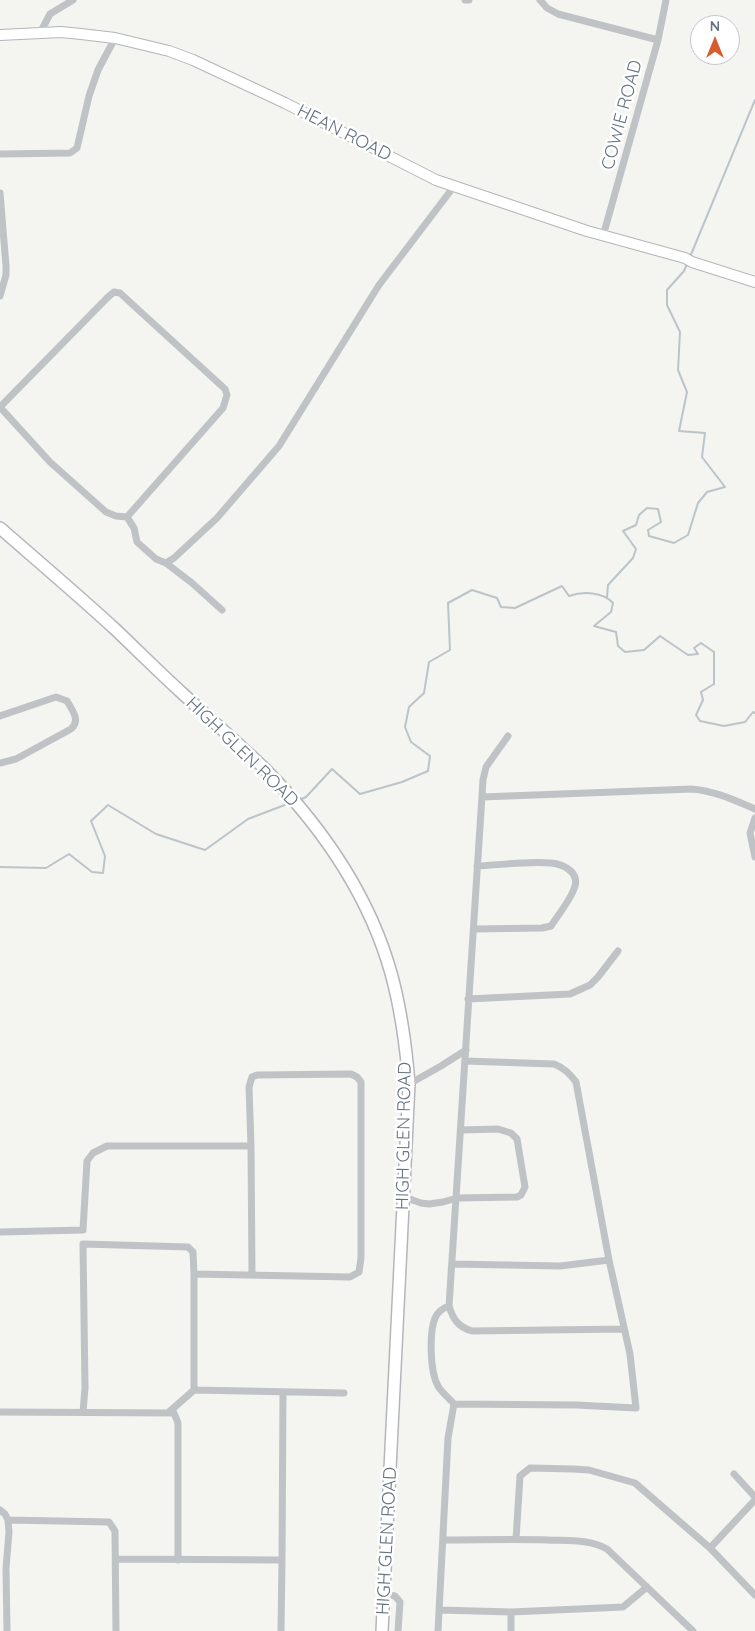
<!DOCTYPE html>
<style>
body{margin:0}
#map{position:relative;width:755px;height:1631px;overflow:hidden;background:#f4f4f1;font-family:Quicksand,sans-serif}
canvas{display:block}
.north{position:absolute;left:690px;top:15px;width:50px;height:50px;box-sizing:border-box;background:#fff;border:1px solid #c1c7cc;border-radius:50%;rotate:0deg;font-size:14px;font-weight:700;line-height:20px;text-align:center;color:#657380}
.north::after{content:'';display:block;margin:auto;width:18px;height:22px;background:#d75c2e;clip-path:polygon(50% 0,100% 100%,50% 72%,0 100%)}
</style>
<div id="map">
<canvas width="755" height="1631"></canvas>
<div class="north">N</div>
</div>
<script>
const context = document.querySelector('canvas').getContext('2d');
context.lineJoin = 'round';
function strokePath(path, color, width, dash) { context.strokeStyle = color; context.lineWidth = width; context.lineCap = dash ? 'butt' : 'round'; context.setLineDash(dash || []); context.stroke(path); }
function drawText(font, color, halo, rows, align = 'center') {
  context.font = font + ' Quicksand,sans-serif'; context.lineWidth = 5; context.setLineDash([]); context.textBaseline = 'middle'; context.strokeStyle = halo; context.fillStyle = color; for (const [text, x, y, turn = 0] of rows) {
    context.save(); context.translate(x, y); context.rotate((+turn || 0) * Math.PI / 180); context.textAlign = isNaN(turn) ? turn : align; if (halo) context.strokeText(text, 0, 0); context.fillText(text, 0, 0); context.restore();
  }
}
strokePath(new Path2D(`
 M 690,257 L 755,100
 M 607,597 L 608,585 L 633,558 L 636,549 L 623,531 L 636,525 L 639,515 L 647,508 L 658,509 L 661,522 L 648,530 L 649,536 L 674,543 L 688,535 L 698,503 L 707,492 L 725,487 L 702,457 L 705,433 L 679,431 L 687,392 L 678,370 L 680,332 L 667,305 L 667,290 L 684,271 L 687,264
 M 299,800 L 306,797 L 332,769 L 360,794 L 402,782 L 428,771 L 430,756 L 411,742 L 405,727 L 409,707 L 424,693 L 429,662 L 450,650 L 448,603 L 472,590 L 497,598 L 501,607 L 515,608 L 562,586 L 569,596 C 583,591 603,592 613,603 L 611,612 L 594,626 L 616,632 L 618,646 L 625,652 L 644,650 L 660,636 L 688,655 L 698,654 L 694,648 L 701,643 L 714,652 L 714,684 L 701,692 L 703,700 L 696,715 L 700,721 L 724,726 L 745,722 L 753,712 L 755,713
 M 0,867 L 46,868 L 69,854 L 92,872 L 103,873 L 105,856 L 91,821 L 108,805 L 156,834 L 205,850 L 248,819 L 290,803`), '#bbc4c9', 2);
const secondary = new Path2D(`
 M 0,35 L 61,32 L 81,34 L 115,38 L 169,51 L 193,60 L 285,103 L 436,180 L 587,231 L 685,258 L 692,262 L 755,282`);
const primary = new Path2D(`
 M 0,528 C 39,562 78,595 116,630 C 138,651 159,672 182,693 C 209,718 238,743 265,769 C 321,826 369,895 391,973 C 401,1009 406,1046 409,1084 L 382,1631`);
strokePath(secondary, '#b2b6ba', 12);
strokePath(primary, '#b3b6ba', 14);
strokePath(new Path2D(`
 M 465,0 L 469,0
 M 540,0 L 547,8 L 558,14 L 658,40
 M 40,33 L 50,14 L 73,0
 M 0,154 L 70,153 L 77,148 L 89,96 L 98,70 L 115,38
 M 0,193 L 6,266 L 6,275 L 0,296
 M 603,236 L 658,40 L 666,0
 M 0,407 L 50,462 L 106,512 L 116,516 L 127,517 L 134,528 L 137,542 L 156,559 L 166,563 L 174,558 L 217,518 L 279,446 L 379,285 L 455,185
 M 0,407 L 108,297 L 114,292 L 120,293 L 225,389 L 227,395 L 223,408 L 127,517
 M 166,563 L 192,583 L 222,610
 M 0,716 L 56,697 L 67,701 C 72,710 81,720 71,729 L 16,759 L 0,763
 M 508,736 L 486,767 L 483,780 L 449,1306 C 453,1319 458,1327 472,1331 L 624,1329
 M 482,797 L 692,789 C 715,791 734,800 755,809
 M 755,818 L 750,833 L 755,857
 M 474,929 L 542,928 L 551,926 C 558,915 572,898 575,886 C 579,872 563,864 551,863 C 528,861 501,865 477,866
 M 468,999 L 570,994 L 590,985 L 598,977 L 618,951
 M 409,1084 L 441,1066 L 466,1050
 M 251,1146 L 252,1274
 M 404,1197 L 421,1203 L 429,1204 L 443,1202 L 457,1198 L 517,1197 L 521,1195 L 525,1187 L 517,1139 L 511,1133 L 498,1129 L 461,1130
 M 0,1232 L 83,1230 L 87,1161 L 93,1153 L 107,1146 L 251,1146 L 249,1087 L 252,1077 L 257,1075 L 351,1074 L 357,1077 L 361,1082 L 361,1258 L 359,1272 L 350,1277 L 194,1274 L 193,1252 L 188,1247 L 83,1244 L 85,1388 L 83,1412
 M 452,1264 L 560,1266 L 609,1260
 M 449,1306 C 443,1308 438,1311 435,1318 C 429,1333 430,1372 438,1386 C 442,1393 449,1398 454,1404 L 576,1405 L 636,1408 L 630,1354 L 609,1260 L 576,1082 C 569,1073 564,1068 554,1064 L 465,1061
 M 194,1390 L 194,1274
 M 0,1412 L 174,1413 L 178,1423 L 178,1560
 M 169,1412 L 194,1390 L 344,1393
 M 734,1474 L 755,1497
 M 0,1510 L 5,1514 L 8,1520 L 9,1532 L 6,1568 L 7,1631
 M 8,1520 L 109,1522 L 115,1531 L 116,1631
 M 516,1539 L 520,1476 L 530,1468 L 573,1469 L 589,1470 L 635,1483 L 710,1548 L 755,1595
 M 443,1540 C 478,1540 512,1539 547,1540 C 568,1541 589,1539 607,1549 L 693,1631
 M 710,1548 L 755,1500
 M 116,1559 L 282,1560 L 281,1631
 M 282,1560 L 283,1392
 M 384,1594 L 395,1596 L 400,1602 L 398,1631
 M 440,1610 L 511,1612 L 623,1607 L 647,1587
 M 438,1631 L 448,1438 L 454,1404
 M 511,1631 L 511,1612`), '#bfc3c6', 7);
strokePath(secondary, '#fff', 10);
strokePath(primary, '#fff', 11);
drawText('18px', '#657380', '#fff', [
 ["COWIE ROAD",622,115,-75],
 ["HEAN ROAD",344,133,27],
 ["HIGH GLEN ROAD",242,752,44],
 ["HIGH GLEN ROAD",404,1136,-89],
 ["HIGH GLEN ROAD",387,1541,-87]
]);
</script>
